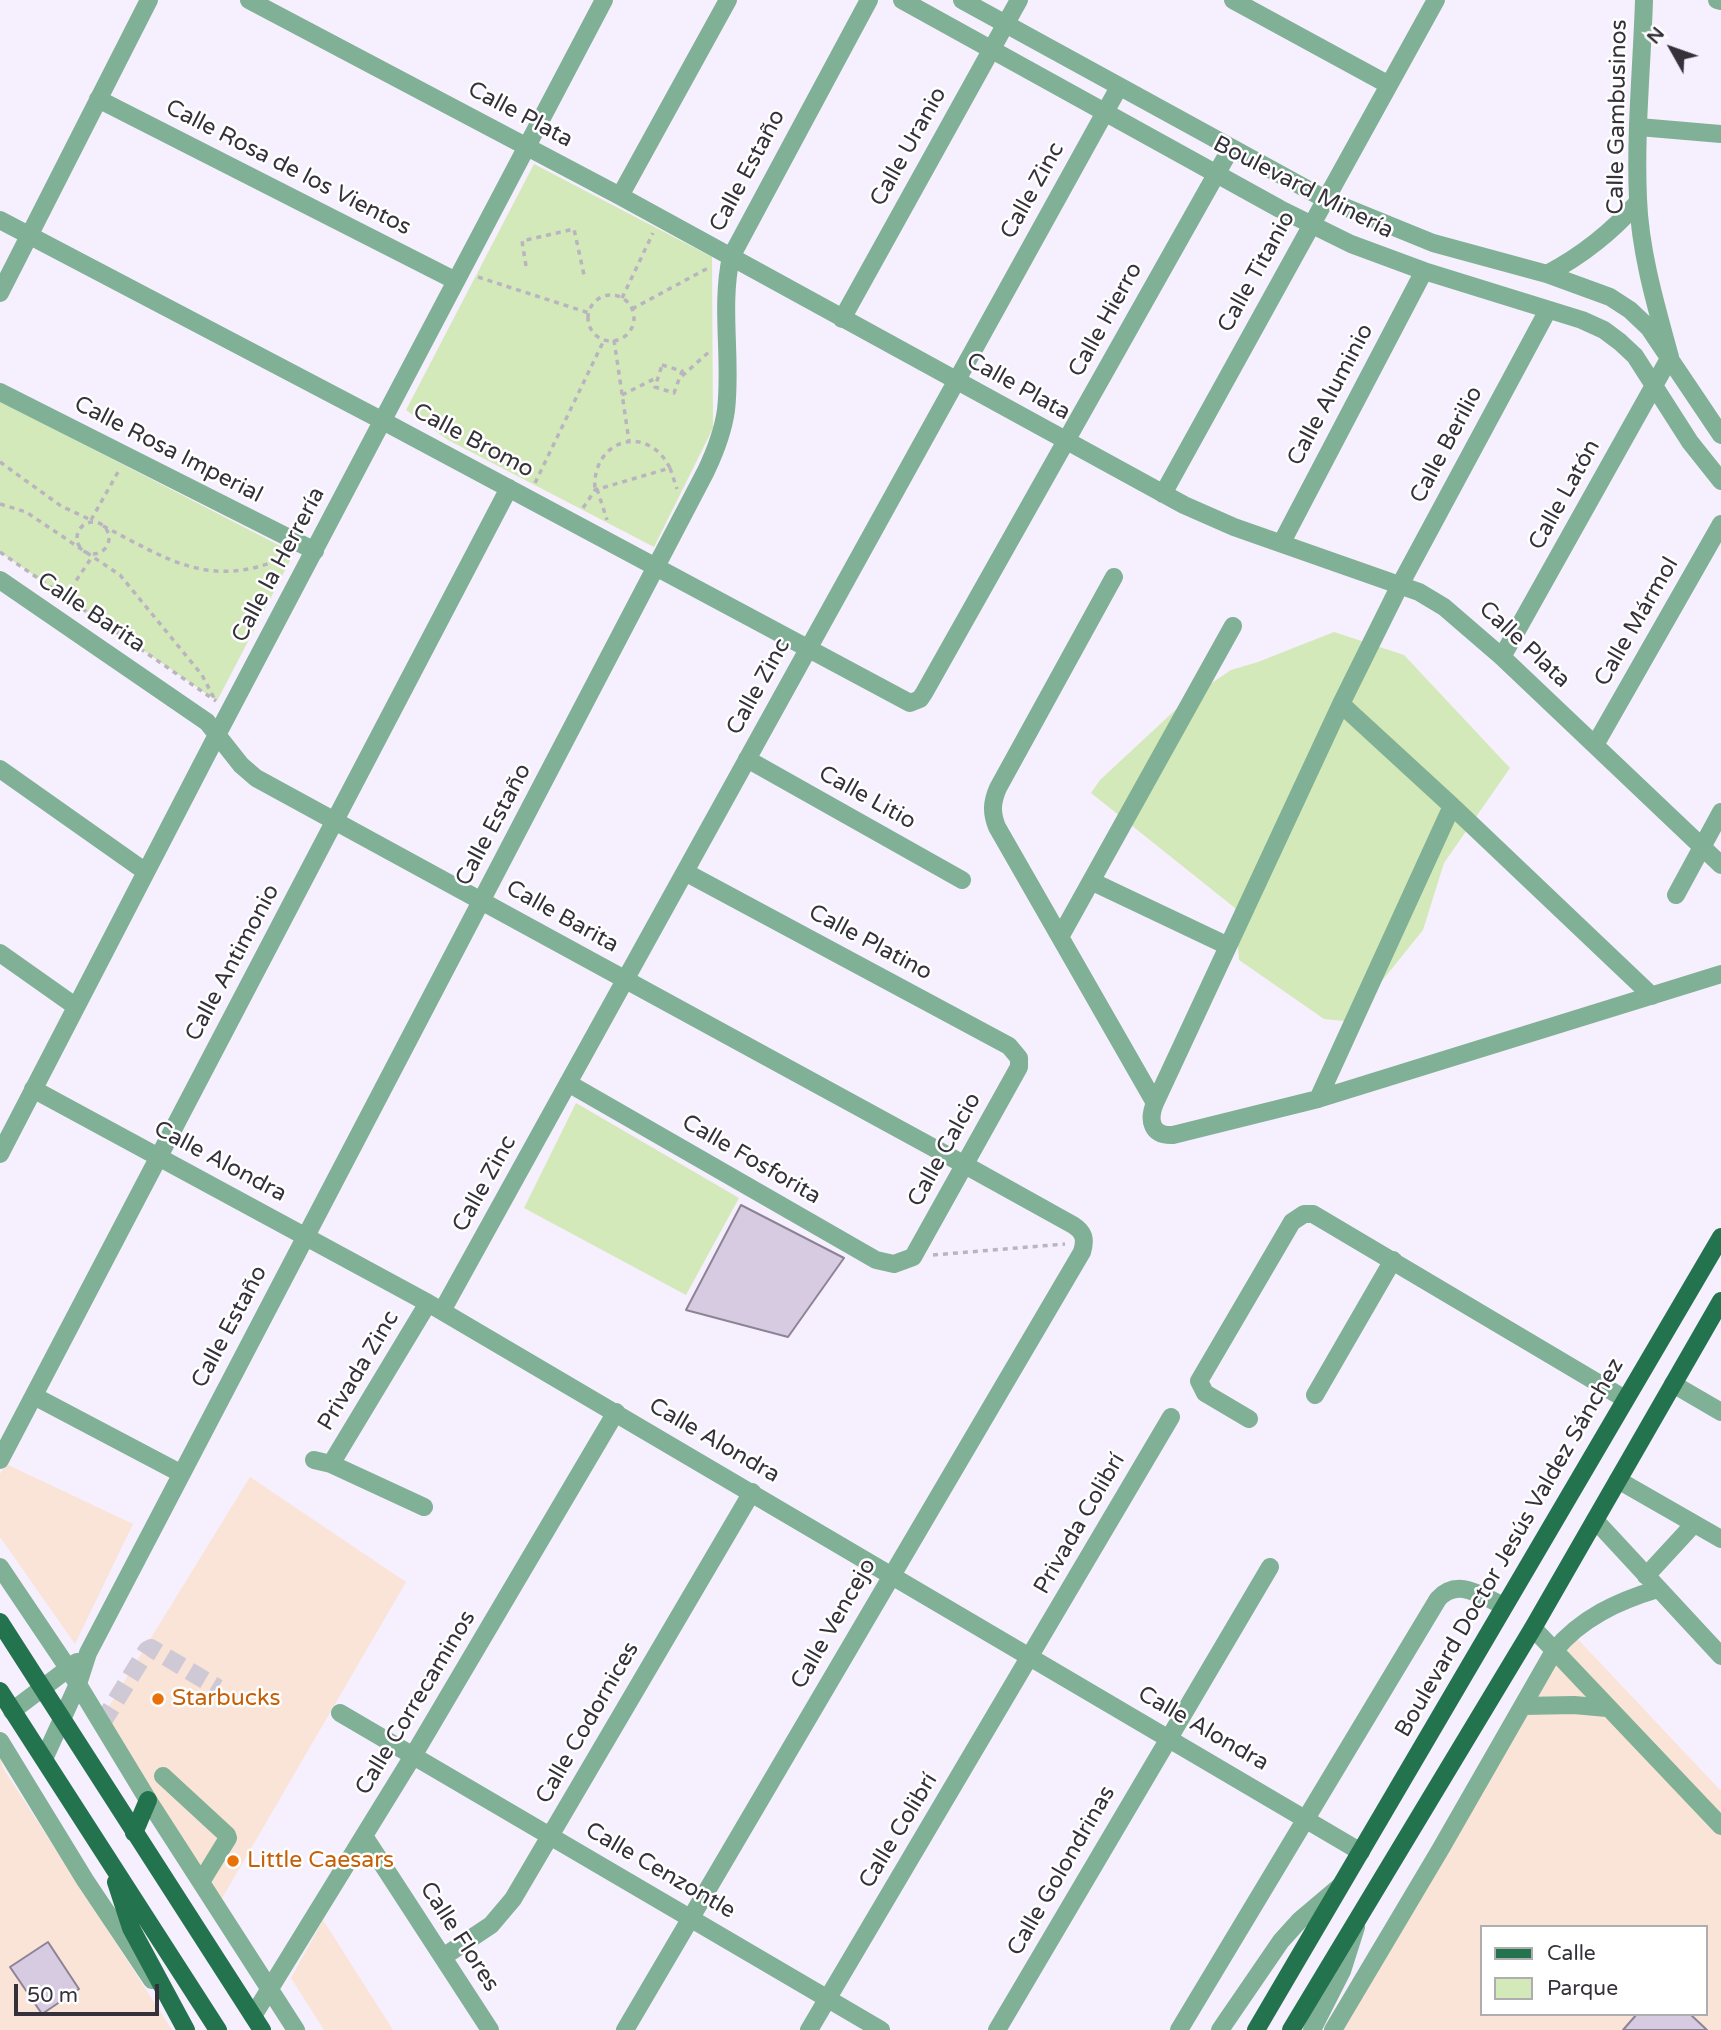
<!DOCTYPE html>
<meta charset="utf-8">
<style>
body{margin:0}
#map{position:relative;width:1721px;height:2030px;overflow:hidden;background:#f6effd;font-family:"Varela Round",sans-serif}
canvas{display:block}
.legend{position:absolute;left:1480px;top:1925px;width:228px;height:91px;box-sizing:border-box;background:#fff;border:2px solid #aeadb0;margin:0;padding:9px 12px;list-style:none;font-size:21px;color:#35313a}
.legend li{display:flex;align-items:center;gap:14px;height:35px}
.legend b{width:35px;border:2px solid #aeadb0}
.north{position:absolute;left:1637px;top:14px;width:70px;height:70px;-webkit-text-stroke:5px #fff;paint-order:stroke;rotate:310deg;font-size:19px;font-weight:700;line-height:28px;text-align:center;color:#35313a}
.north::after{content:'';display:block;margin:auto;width:24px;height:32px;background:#35313a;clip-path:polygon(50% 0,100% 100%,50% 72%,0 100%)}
.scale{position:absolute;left:14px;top:1984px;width:145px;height:32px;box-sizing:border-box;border:4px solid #35313a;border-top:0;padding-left:9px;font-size:21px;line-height:24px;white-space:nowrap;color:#35313a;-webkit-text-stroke:5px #fff;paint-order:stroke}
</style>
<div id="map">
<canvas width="1721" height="2030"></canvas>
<ul class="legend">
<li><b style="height:9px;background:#23734e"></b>Calle</li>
<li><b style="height:19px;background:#d4e9b9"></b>Parque</li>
</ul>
<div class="north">N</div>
<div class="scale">50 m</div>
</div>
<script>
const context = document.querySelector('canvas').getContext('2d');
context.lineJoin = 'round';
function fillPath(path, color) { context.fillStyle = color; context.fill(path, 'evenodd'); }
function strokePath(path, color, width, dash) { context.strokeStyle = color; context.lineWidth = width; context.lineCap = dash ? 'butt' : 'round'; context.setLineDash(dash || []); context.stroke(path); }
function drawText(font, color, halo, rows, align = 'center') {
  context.font = font + ' "Varela Round",sans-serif'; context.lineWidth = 5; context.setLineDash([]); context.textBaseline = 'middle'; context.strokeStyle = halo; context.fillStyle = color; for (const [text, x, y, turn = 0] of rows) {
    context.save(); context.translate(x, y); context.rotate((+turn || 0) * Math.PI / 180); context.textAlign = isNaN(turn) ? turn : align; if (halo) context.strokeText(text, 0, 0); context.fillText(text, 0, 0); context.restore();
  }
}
fillPath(new Path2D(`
 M 6,1464 L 133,1524 L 75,1644 L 0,1537 L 0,1474 Z
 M 250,1477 L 406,1582 L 221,1900 L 103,1716 Z
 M 1572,1633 L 1721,1791 L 1721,2030 L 1339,2030 ZM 1481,1927 L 1705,1927 L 1705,2014 L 1481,2014 Z
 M 0,1755 L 3,1768 L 172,2030 L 0,2030 Z
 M 323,1920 L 393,2030 L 324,2030 L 291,1978 Z`), '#fae3d7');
fillPath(new Path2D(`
 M 534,164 L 712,257 L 713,428 L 654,547 L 448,440 L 406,410 Z
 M 0,401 L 294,553 L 217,701 L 0,552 Z
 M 1334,632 L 1404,655 L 1510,768 L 1444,863 L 1423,930 L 1373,992 L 1344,1021 L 1324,1019 L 1239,960 L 1235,908 L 1091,793 L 1100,780 L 1185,701 L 1231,670 L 1258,662 Z
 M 576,1103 L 739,1198 L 686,1295 L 524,1208 Z`), '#d4e9b9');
const building = new Path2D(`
 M 741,1205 L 844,1258 L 788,1337 L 686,1310 Z
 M 48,1942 L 79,1989 L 42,2014 L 10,1967 Z
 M 1637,2014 L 1690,2014 L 1707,2030 L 1623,2030 Z`);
fillPath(building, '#d7cbe1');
strokePath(building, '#8d8397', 2);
strokePath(new Path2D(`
 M 102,1723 L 147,1650 L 151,1648 L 218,1688`), '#cfc9d6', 18, [18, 9]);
strokePath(new Path2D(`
 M 526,266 L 522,241 L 574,229 L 584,275
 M 478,277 L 589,313
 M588 318a23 23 0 1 1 46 0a23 23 0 1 1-46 0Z
 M 622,298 L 653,233
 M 632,309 L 710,267
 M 614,340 L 629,441
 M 662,365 L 682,371 L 674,393 L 655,387 Z
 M 682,376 L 710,351
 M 622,395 L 658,377
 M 0,462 L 61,506 L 91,520
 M 670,468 L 677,489
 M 535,483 L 604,340
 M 597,489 L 607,520
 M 0,504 L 26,512 L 120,575 L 202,675 L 214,698
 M 583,508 L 595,490 L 670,468 C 647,422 591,440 595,490
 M 91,520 L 118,472
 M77 538a16 16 0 1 1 32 0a16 16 0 1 1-32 0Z
 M 103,526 C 169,560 211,590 285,557
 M 0,552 L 216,701
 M 65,597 L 92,557
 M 933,1255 L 1065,1244`), '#bab4c1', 3.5, [5, 5]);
strokePath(new Path2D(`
 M 249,0 L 620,196 L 1184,505 L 1234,527 L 1419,592 L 1444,607 L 1502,657 L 1721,865
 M 902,0 L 1280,209 L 1351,244 L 1424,271 L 1582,320 L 1604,330 L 1620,342 L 1635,356 L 1690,442 L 1721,481
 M 962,0 L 1325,199 L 1433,243 L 1547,274 L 1610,297 L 1630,310 L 1649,328 L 1721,435
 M 1233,0 L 1389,85
 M 1717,0 L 1721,1
 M 98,99 L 456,281
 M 1639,127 L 1721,134
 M 620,196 L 728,0
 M 0,220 L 383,421 L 910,703 L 920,699 L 924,693 L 1231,148
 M 1547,274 C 1583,255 1611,233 1638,202
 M 0,293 L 149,0
 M 1548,310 L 1400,585 L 1341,704 L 1155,1103 C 1148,1120 1151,1136 1173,1135 L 1318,1099 L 1721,974
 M 842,319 L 1019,0
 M 0,392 L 315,551
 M 1163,494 L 1436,0
 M 1282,542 L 1424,271
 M 1114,577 L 998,788 C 992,802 991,812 997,827 L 1155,1103
 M 0,580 L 207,722 L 241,765 L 256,778 L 965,1165 L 1073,1225 C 1084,1232 1086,1239 1082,1252 L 625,2030
 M 1502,657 L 1670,357 C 1656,306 1640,252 1638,199 C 1635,133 1642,66 1644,0
 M 1341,704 L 1452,806 L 1652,996
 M 1595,745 L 1721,524
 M 747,759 L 962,880
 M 0,769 L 146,872
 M 1091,881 L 1228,946
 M 1676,895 L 1721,812
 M 1060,937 L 1233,626
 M 0,953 L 75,1006
 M 568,1083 L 876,1260 L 894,1264 L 913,1257 L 1019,1067 L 1019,1058 L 1009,1046 L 685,872
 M 33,1089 L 428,1303 L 1361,1852
 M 1318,1099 L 1452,806
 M 0,1154 L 218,733 L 604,0
 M 442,1311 L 1119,87
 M 1673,1384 L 1721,1412
 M 1315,1395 L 1393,1260
 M 34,1396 L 180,1473
 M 1249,1419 L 1205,1393 L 1199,1381 L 1292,1222 L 1304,1214 L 1313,1214 L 1625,1399
 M 0,1460 L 509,488
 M 314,1460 L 331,1464 L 424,1507
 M 331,1464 L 428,1303
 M 1618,1480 L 1721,1539
 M 1595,1520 L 1721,1656
 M 0,1567 L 68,1668 L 148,1800 L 296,2030
 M 1646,1576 L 1693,1525
 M 1533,1628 L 1721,1826
 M 1523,1706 L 1574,1705 L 1607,1708
 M 12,1711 L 77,1662
 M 340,1713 L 881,2030
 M 0,1741 L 85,1880 L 152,1980
 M 44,1759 L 78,1684 L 88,1653 L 706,471 C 715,452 723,432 726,410 C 732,360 720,307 731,257 L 869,0
 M 163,1776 L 227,1835 L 228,1838 L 201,1882
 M 364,1836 L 490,2030
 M 443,1957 L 491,1925 L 513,1899 L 752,1492
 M 253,2016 L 413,1756 L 616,1412
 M 809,2030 L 1171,1417
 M 997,2030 L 1270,1567
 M 1179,2030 L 1438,1599 C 1458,1577 1481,1596 1504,1606
 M 1220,2030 L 1281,1941 L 1300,1920 L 1339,1887
 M 1312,2030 L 1342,1971 L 1356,1927
 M 1333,2030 L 1440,1850 L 1554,1651 C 1581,1618 1618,1601 1658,1589`), '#80b095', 18);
strokePath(new Path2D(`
 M 0,1622 L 262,2030
 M 0,1691 L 218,2030
 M 134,1833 L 148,1800
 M 116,1882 L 131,1928 L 186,2030
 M 1256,2030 L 1721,1237
 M 1291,2030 L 1533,1628 L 1721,1301`), '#23734e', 18);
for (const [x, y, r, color] of [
 [158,1699,7,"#e8710a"],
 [233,1861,7,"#e8710a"]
]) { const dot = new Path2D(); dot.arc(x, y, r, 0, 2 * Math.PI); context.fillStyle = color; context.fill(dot); strokePath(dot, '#fff', 2.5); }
drawText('23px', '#35313a', '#fff', [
 ["Calle Plata",520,115,28],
 ["Calle Gambusinos",1618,117,-89],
 ["Calle Uranio",909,147,-61],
 ["Calle Rosa de los Vientos",288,168,27],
 ["Calle Estaño",748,171,-62],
 ["Boulevard Minería",1303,188,27],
 ["Calle Zinc",1033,191,-61],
 ["Calle Titanio",1257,272,-61],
 ["Calle Hierro",1106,320,-61],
 ["Calle Plata",1018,387,29],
 ["Calle Aluminio",1331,395,-62],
 ["Calle Bromo",473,441,28],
 ["Calle Berilio",1447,445,-62],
 ["Calle Rosa Imperial",168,450,27],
 ["Calle Latón",1565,495,-61],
 ["Calle la Herrería",279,565,-62],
 ["Calle Barita",91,613,34],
 ["Calle Mármol",1637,622,-60],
 ["Calle Plata",1524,645,43],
 ["Calle Zinc",759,687,-61],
 ["Calle Litio",867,798,29],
 ["Calle Estaño",494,825,-62],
 ["Calle Barita",562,917,29],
 ["Calle Platino",870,943,28],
 ["Calle Antimonio",233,963,-62],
 ["Calle Calcio",945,1150,-61],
 ["Calle Fosforita",751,1160,30],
 ["Calle Alondra",220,1162,28],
 ["Calle Zinc",485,1184,-61],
 ["Calle Estaño",230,1327,-62],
 ["Privada Zinc",359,1371,-59],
 ["Calle Alondra",714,1441,30],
 ["Privada Colibrí",1080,1524,-60],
 ["Boulevard Doctor Jesús Valdez Sánchez",1510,1548,-60],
 ["Calle Vencejo",834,1624,-60],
 ["Calle Correcaminos",416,1703,-59],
 ["Calle Codornices",588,1723,-60],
 ["Calle Alondra",1203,1729,30],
 ["Calle Colibrí",899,1831,-59],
 ["Calle Cenzontle",660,1871,30],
 ["Calle Golondrinas",1062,1871,-60],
 ["Calle Flores",459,1937,57]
]);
drawText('23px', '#c56008', '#fff', [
 ["Starbucks",172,1699],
 ["Little Caesars",247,1861]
], 'left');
</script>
